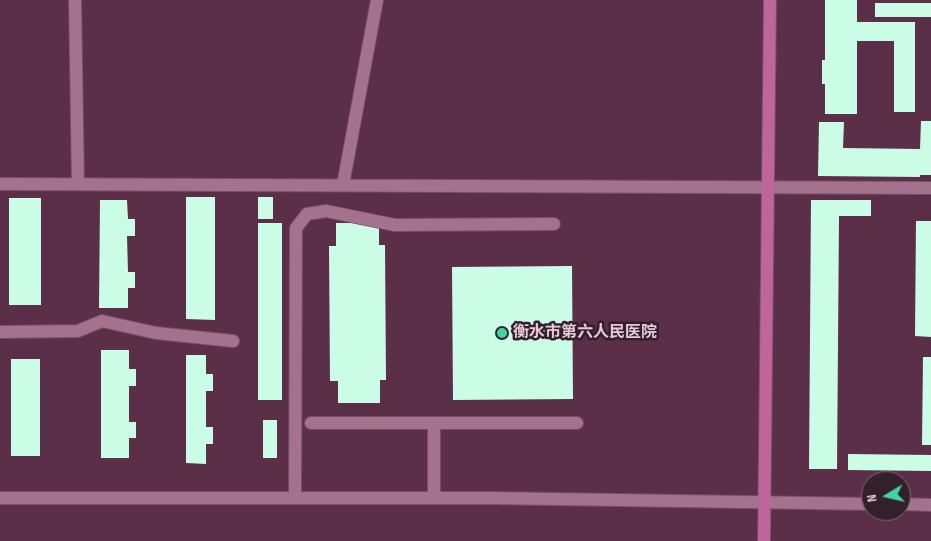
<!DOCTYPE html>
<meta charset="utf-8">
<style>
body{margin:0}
#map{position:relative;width:931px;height:541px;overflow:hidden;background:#5c2f49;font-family:"Sofia Sans Condensed",sans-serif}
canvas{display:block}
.north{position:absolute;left:861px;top:471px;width:50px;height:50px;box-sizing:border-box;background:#34202b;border:1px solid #7c6471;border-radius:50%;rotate:261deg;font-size:14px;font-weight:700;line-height:20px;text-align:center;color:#e7cad9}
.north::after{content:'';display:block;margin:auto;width:18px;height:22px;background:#40d4a2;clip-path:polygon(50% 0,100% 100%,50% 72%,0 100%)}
</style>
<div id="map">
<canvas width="931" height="541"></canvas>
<div class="north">N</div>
</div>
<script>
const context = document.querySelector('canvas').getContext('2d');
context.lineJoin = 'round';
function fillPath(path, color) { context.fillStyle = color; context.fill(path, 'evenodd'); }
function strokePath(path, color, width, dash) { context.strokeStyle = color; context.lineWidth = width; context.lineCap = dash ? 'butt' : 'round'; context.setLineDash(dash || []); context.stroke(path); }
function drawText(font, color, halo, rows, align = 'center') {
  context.font = font + ' "Sofia Sans Condensed","Noto Sans SC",sans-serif'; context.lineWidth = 5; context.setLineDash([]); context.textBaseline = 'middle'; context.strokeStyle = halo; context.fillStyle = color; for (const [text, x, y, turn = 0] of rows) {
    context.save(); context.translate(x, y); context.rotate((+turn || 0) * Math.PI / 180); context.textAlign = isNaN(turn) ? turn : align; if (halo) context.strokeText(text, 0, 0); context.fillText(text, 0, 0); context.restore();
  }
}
fillPath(new Path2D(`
 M 825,0 L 857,0 L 857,22 L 915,22 L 915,112 L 894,112 L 894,41 L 857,41 L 857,114 L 825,114 L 825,84 L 822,84 L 822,60 L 825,60 Z
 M 875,3 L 931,3 L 931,17 L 875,17 Z
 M 921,121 L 931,121 L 931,175 L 920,175 L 920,177 L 818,176 L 819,122 L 844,122 L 843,148 L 920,149 Z
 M 186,197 L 215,197 L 215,320 L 186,319 Z
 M 258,197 L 273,197 L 273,219 L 258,219 Z
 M 9,198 L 41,198 L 41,305 L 9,305 Z
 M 100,200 L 127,200 L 128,219 L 135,219 L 135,236 L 127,236 L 128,272 L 135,272 L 135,288 L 128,288 L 128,308 L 99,308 Z
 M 811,200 L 871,200 L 871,216 L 839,216 L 837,469 L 809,469 Z
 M 916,221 L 931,221 L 931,337 L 915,336 Z
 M 258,223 L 282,223 L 282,400 L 258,400 Z
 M 336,223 L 379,223 L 379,245 L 385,245 L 386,380 L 380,380 L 380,403 L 338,403 L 338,381 L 330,381 L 329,246 L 336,246 Z
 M 572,266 L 573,399 L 453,400 L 452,267 Z
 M 101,350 L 129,350 L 129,369 L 136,369 L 136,386 L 129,386 L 129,422 L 136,422 L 136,438 L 129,438 L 129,458 L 101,458 Z
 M 186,355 L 206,355 L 206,374 L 213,374 L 213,391 L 206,391 L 206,427 L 213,427 L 213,444 L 206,444 L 206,464 L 186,463 Z
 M 923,357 L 931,357 L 931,445 L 922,445 Z
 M 11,359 L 40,359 L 40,456 L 11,456 Z
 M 263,420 L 277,420 L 277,458 L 263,458 Z
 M 848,454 L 931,455 L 931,471 L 848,470 Z`), '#cbfde6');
const minor = new Path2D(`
 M 75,0 L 78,184
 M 0,184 L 931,188
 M 343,185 L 377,0
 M 0,332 L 78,331 L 102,321 L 156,333 L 233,341
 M 311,423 L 577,423
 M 295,497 L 296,228 L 307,214 L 326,211 L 395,225 L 554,224
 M 434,497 L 434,423
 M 0,498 L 491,498 L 871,504
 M 901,504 L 931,505`);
const major = new Path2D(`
 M 764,541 L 770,0`);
strokePath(minor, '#755065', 14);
strokePath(major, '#755065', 14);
strokePath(minor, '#a5728d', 12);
strokePath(major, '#bf659a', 12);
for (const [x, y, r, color] of [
 [502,333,6,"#40d4a2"]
]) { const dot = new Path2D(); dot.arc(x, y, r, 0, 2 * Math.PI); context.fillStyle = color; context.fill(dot); strokePath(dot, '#34202b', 2); }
drawText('bold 16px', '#e7cad9', '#34202b', [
 ["衡水市第六人民医院",513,333]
], 'left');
</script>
